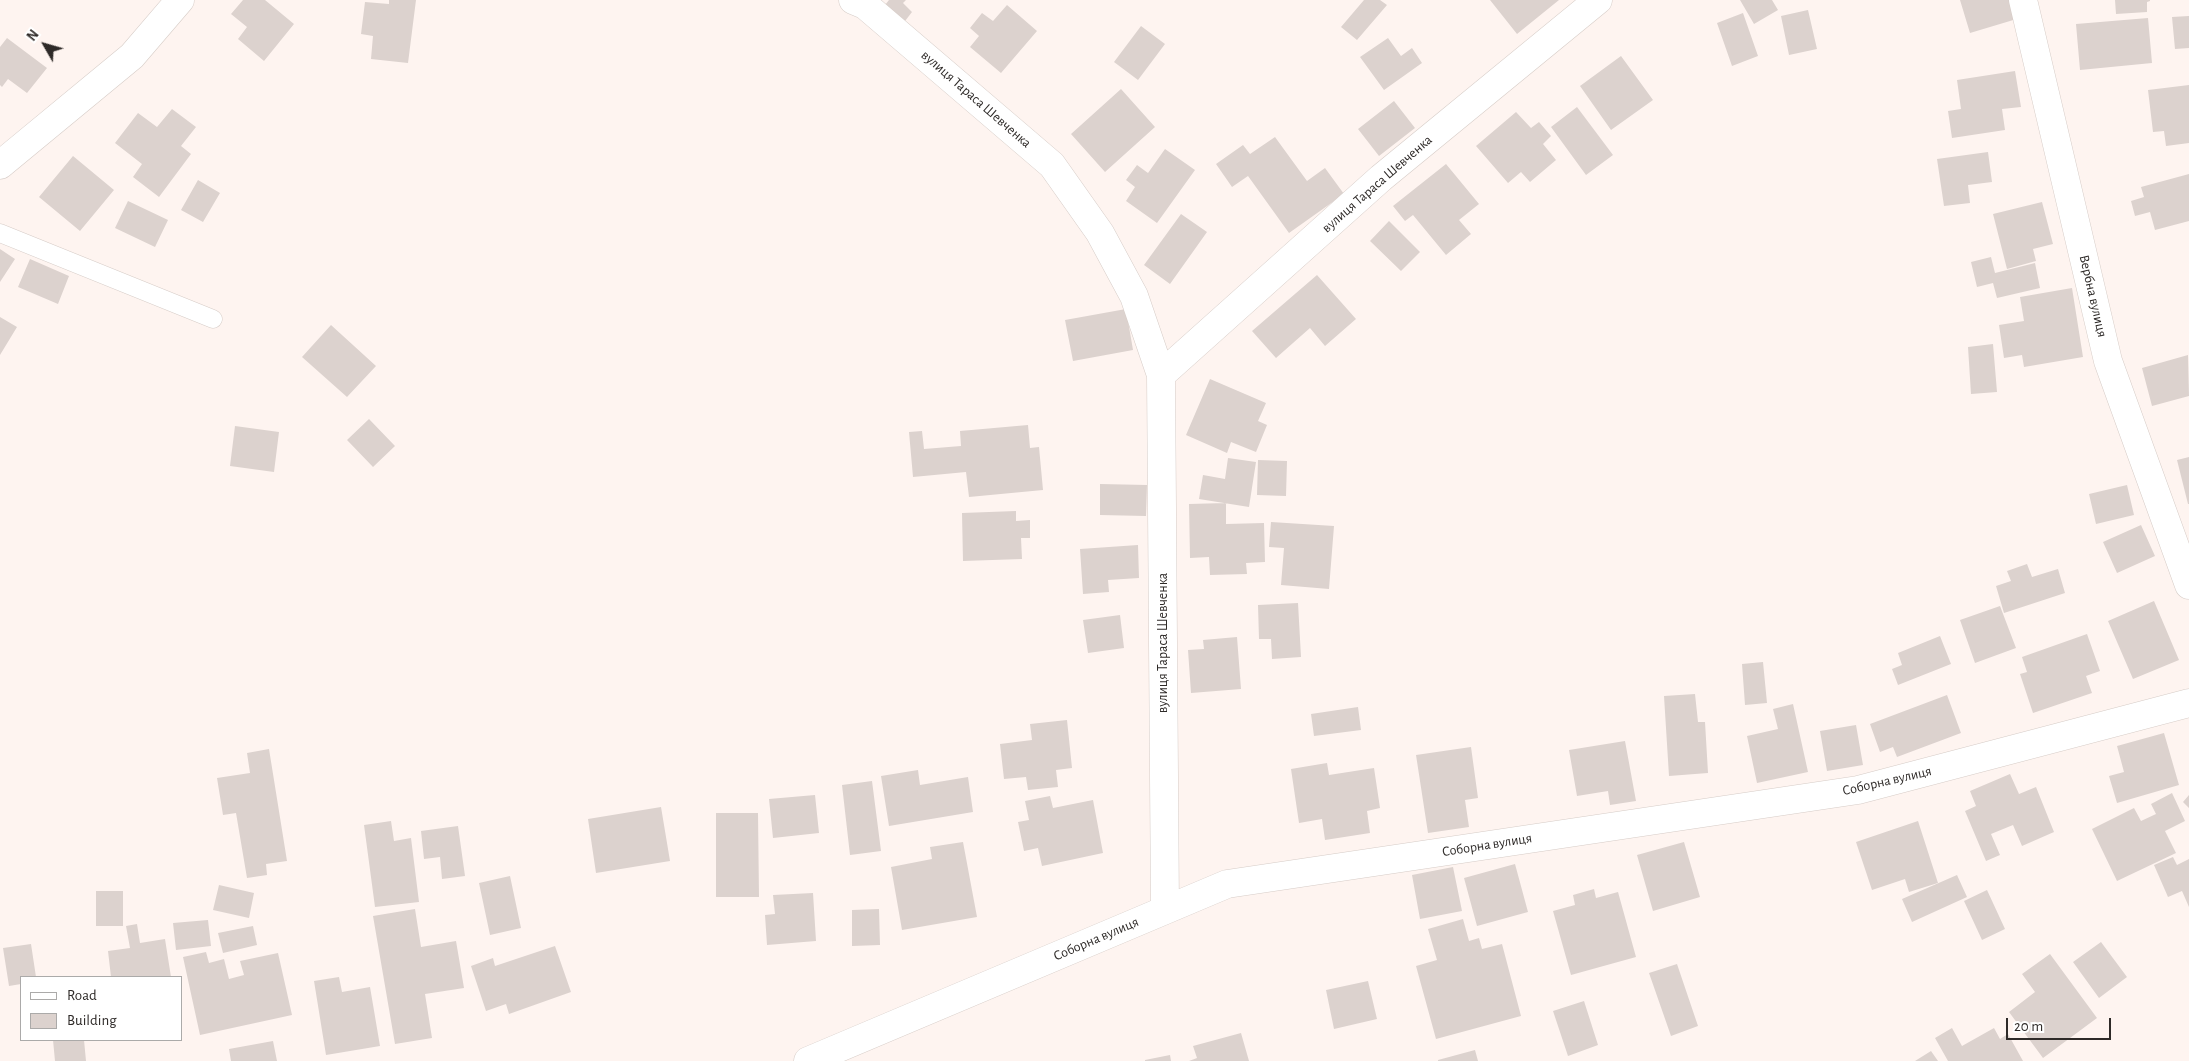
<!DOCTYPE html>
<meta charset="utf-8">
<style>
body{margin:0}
#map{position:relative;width:2189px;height:1061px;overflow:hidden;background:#fef4f0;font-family:"Alegreya Sans",sans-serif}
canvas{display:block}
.legend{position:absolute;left:20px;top:976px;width:162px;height:65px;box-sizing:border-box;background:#fff;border:1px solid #abaaa9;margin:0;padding:6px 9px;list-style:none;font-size:15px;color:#2e2a28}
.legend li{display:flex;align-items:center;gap:10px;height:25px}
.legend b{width:25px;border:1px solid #abaaa9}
.north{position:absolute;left:20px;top:20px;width:50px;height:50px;-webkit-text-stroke:4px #fff;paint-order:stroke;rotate:308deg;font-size:14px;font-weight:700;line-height:20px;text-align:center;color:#2e2a28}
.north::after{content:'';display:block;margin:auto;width:18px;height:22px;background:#2e2a28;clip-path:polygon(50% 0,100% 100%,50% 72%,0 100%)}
.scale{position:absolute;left:2006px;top:1018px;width:105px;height:22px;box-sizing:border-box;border:2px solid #2e2a28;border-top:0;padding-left:6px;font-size:15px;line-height:18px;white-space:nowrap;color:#2e2a28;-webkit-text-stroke:4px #fff;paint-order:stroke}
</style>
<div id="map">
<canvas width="2189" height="1061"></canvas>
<ul class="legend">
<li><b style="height:6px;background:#fff"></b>Road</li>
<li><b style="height:14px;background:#dcd2ce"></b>Building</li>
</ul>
<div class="north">N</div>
<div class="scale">20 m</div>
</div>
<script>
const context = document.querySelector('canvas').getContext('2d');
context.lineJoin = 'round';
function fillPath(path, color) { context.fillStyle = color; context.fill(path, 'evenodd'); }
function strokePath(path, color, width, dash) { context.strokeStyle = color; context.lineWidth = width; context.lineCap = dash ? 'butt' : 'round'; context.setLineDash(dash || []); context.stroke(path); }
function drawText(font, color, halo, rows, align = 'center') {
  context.font = font + ' "Alegreya Sans",sans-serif'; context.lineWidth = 4; context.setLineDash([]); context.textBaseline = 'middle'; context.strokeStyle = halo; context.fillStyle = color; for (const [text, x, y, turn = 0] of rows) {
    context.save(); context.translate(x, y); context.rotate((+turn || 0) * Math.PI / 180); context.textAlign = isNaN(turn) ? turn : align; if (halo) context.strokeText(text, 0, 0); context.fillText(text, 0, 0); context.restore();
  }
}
fillPath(new Path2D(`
 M 243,0 L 265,0 L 294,24 L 264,61 L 238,39 L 247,27 L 231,14 Z
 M 389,0 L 416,0 L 408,63 L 371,59 L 373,36 L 361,34 L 365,2 L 389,4 Z
 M 889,0 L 906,0 L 903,3 L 912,12 L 902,25 L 881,10 Z
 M 1364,0 L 1380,0 L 1387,5 L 1357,40 L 1341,27 Z
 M 1490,0 L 1559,0 L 1517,34 Z
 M 1740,0 L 1772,0 L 1778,10 L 1754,24 Z
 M 1960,0 L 2014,0 L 2020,18 L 1970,33 Z
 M 2115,0 L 2150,0 L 2150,1 L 2147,2 L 2147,12 L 2116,14 Z
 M 1007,5 L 1037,31 L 1001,73 L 970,47 L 979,36 L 970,28 L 982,13 L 993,21 Z
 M 1808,10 L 1817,49 L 1789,55 L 1781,16 Z
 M 1743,13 L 1758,56 L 1732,66 L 1717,23 Z
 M 2189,16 L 2189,48 L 2175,49 L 2172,17 Z
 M 2148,18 L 2152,63 L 2080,70 L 2076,24 Z
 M 1141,26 L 1165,44 L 1138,80 L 1114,62 Z
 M 7,38 L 47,68 L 27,93 L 8,79 L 2,87 L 0,85 L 0,47 Z
 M 1388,38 L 1401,56 L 1412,48 L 1422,63 L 1384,90 L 1360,57 Z
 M 1621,56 L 1653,100 L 1611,130 L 1580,86 Z
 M 2015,71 L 2021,107 L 2002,109 L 2005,130 L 1952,138 L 1948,111 L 1961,109 L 1957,80 Z
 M 2189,85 L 2189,143 L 2166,146 L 2164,131 L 2153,132 L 2148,90 Z
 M 1121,89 L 1155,127 L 1105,172 L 1071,134 Z
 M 1394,101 L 1415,128 L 1379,156 L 1358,129 Z
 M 1577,107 L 1613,155 L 1586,175 L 1551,127 Z
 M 172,109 L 196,127 L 181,146 L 191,154 L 159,197 L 133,177 L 142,164 L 115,143 L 138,113 L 157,127 Z
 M 1516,112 L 1531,128 L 1539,122 L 1551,136 L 1543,144 L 1556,160 L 1530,182 L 1521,172 L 1508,183 L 1476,146 Z
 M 1275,137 L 1307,181 L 1325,168 L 1344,194 L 1289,233 L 1248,176 L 1232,187 L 1216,164 L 1243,145 L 1250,154 Z
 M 1165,149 L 1195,170 L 1157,223 L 1126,201 L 1135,187 L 1126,180 L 1137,165 L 1148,173 Z
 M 1988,152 L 1992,182 L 1968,185 L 1970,203 L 1944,206 L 1937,159 Z
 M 73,156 L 114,190 L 80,231 L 39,197 Z
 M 1446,164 L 1479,204 L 1459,220 L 1471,234 L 1446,255 L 1413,215 L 1405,221 L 1393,206 Z
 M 2189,174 L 2189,221 L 2155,230 L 2150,212 L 2135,216 L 2131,201 L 2144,197 L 2141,187 Z
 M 198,180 L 220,193 L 203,222 L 181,210 Z
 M 128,201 L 168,220 L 155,247 L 115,228 Z
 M 2042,202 L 2053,244 L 2033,249 L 2036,261 L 2007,269 L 1993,214 Z
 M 1181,214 L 1207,232 L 1170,284 L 1144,265 Z
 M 1389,221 L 1420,252 L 1401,271 L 1370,241 Z
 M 0,249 L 15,259 L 0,282 Z
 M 1991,257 L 1995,273 L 2035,263 L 2040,288 L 1997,298 L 1993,283 L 1977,287 L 1971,262 Z
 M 30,259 L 69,276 L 58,304 L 18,287 Z
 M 1317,275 L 1356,319 L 1325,346 L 1310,328 L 1276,358 L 1252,331 Z
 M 2072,288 L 2083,357 L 2024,367 L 2022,355 L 2004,358 L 1999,325 L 2024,321 L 2020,297 Z
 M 1126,309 L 1133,350 L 1073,361 L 1065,320 Z
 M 0,317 L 17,327 L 0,355 Z
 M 331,325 L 376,366 L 347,397 L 302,357 Z
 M 1993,344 L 1997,392 L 1971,394 L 1968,347 Z
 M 2188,355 L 2189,396 L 2152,406 L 2142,368 Z
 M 1210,379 L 1266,403 L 1258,421 L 1267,425 L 1256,452 L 1231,442 L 1227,453 L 1186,435 Z
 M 369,419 L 395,446 L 373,467 L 347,440 Z
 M 1028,425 L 1030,448 L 1039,447 L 1043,490 L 969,497 L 966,472 L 913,477 L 909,432 L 922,431 L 924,449 L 961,446 L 960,431 Z
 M 235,426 L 279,432 L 274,472 L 230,466 Z
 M 2189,457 L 2189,504 L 2188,504 L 2177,460 Z
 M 1228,458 L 1256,462 L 1249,507 L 1199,499 L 1203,475 L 1225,479 Z
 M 1258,460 L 1287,461 L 1286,496 L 1257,495 Z
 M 1100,484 L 1147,485 L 1146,516 L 1100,515 Z
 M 2127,485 L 2134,515 L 2096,524 L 2089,494 Z
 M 1226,503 L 1226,524 L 1264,523 L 1265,562 L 1246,563 L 1247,574 L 1210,575 L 1209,557 L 1190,558 L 1189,504 Z
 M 1016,511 L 1016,521 L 1030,520 L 1030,538 L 1021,538 L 1022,559 L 963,561 L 962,513 Z
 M 1271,522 L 1334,526 L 1329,589 L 1281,585 L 1284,548 L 1269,547 Z
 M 2141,525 L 2155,556 L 2117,573 L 2103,542 Z
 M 1138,545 L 1139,578 L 1108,580 L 1109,592 L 1083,594 L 1080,549 Z
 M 2027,564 L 2032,577 L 2058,569 L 2065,593 L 2004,613 L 1996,586 L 2011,581 L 2007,571 Z
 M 2154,601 L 2179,660 L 2133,679 L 2108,621 Z
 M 1298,603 L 1301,657 L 1272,659 L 1271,639 L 1259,639 L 1258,605 Z
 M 2000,606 L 2016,648 L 1975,663 L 1960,620 Z
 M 1120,615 L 1124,648 L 1088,653 L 1083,620 Z
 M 2087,634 L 2100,671 L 2086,676 L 2092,693 L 2033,713 L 2020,674 L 2027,672 L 2022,657 Z
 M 1940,636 L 1951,664 L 1898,685 L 1892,669 L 1902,665 L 1898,653 Z
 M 1237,637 L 1241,689 L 1191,693 L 1188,650 L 1204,649 L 1203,640 Z
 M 1763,662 L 1767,703 L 1745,705 L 1742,664 Z
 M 1695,694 L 1698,722 L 1705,722 L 1708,773 L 1669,776 L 1664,696 Z
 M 1947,695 L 1961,733 L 1897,757 L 1893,747 L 1880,752 L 1870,724 Z
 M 1793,704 L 1808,772 L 1757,783 L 1747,736 L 1778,729 L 1773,709 Z
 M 1358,707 L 1361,730 L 1314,736 L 1311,714 Z
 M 1067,720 L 1072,768 L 1056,770 L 1058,787 L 1028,790 L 1026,777 L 1004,779 L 1000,744 L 1032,740 L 1030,724 Z
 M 1856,725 L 1863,765 L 1827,771 L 1820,731 Z
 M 2164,733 L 2179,785 L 2117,803 L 2109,776 L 2124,772 L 2117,746 Z
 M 1625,741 L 1636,801 L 1610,805 L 1608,791 L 1577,796 L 1569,750 Z
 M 1471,747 L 1478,798 L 1465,800 L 1469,827 L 1428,833 L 1416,755 Z
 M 269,749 L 287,861 L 266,864 L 267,875 L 247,878 L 236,813 L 223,815 L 217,778 L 250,773 L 247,753 Z
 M 1327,763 L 1329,775 L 1374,768 L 1380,808 L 1367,811 L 1370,833 L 1325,840 L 1322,819 L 1299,823 L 1291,769 Z
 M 918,770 L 920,785 L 968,777 L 973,812 L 889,826 L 881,776 Z
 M 2010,774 L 2019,794 L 2036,787 L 2054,832 L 2022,846 L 2013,825 L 1991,834 L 2000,855 L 1986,861 L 1965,811 L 1976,806 L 1970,791 Z
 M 872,781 L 881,851 L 850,855 L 842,785 Z
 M 2172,793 L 2185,821 L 2165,831 L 2176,853 L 2117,881 L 2092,829 L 2134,808 L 2141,821 L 2156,814 L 2151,804 Z
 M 815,795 L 819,833 L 773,838 L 769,799 Z
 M 2189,795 L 2189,808 L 2183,802 Z
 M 1050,796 L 1053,808 L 1093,800 L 1103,853 L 1042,866 L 1038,848 L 1024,851 L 1018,822 L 1029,820 L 1025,801 Z
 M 661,807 L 670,861 L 596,873 L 588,819 Z
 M 716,813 L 758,813 L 759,897 L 716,897 Z
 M 391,821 L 394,841 L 411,838 L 419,902 L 375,907 L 364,825 Z
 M 1918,821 L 1938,883 L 1909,892 L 1905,879 L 1872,890 L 1856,842 Z
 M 458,826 L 465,876 L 442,879 L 440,857 L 424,859 L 421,831 Z
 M 963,842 L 977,917 L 902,930 L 891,867 L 932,859 L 930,847 Z
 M 1684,842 L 1700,897 L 1653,911 L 1637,855 Z
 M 2173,857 L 2177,865 L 2189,859 L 2189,907 L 2182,891 L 2168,897 L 2154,865 Z
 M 1515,864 L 1528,912 L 1477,926 L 1464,878 Z
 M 1453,867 L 1462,911 L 1420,919 L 1412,875 Z
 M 1957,875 L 1967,897 L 1912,922 L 1902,899 Z
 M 510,876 L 521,928 L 490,935 L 479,883 Z
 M 219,885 L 254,893 L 249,918 L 213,910 Z
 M 1594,889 L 1596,898 L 1618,892 L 1636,957 L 1571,975 L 1553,911 L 1575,905 L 1573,895 Z
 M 1987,890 L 2005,929 L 1982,940 L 1964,901 Z
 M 96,891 L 123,891 L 123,926 L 96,926 Z
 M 813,893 L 816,941 L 767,945 L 765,915 L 775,914 L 773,895 Z
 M 415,909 L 421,947 L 456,941 L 464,988 L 425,994 L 432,1038 L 395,1044 L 373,916 Z
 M 879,909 L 880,945 L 852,946 L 852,910 Z
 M 1463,919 L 1469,941 L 1479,938 L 1482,949 L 1502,944 L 1521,1016 L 1436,1039 L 1416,966 L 1437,960 L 1428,929 Z
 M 208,920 L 211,946 L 176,950 L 173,923 Z
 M 137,924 L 140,943 L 165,939 L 171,977 L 111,977 L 108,951 L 130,948 L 126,926 Z
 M 253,926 L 257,945 L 223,953 L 218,933 Z
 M 2101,942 L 2127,977 L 2099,998 L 2073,962 Z
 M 31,944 L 36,977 L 21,977 L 21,984 L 9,986 L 3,948 Z
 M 555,946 L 571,992 L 509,1014 L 506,1004 L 486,1011 L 471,966 L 493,958 L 495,966 Z
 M 206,952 L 209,963 L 224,959 L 229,979 L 244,975 L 240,961 L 278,953 L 292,1015 L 200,1035 L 183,957 Z
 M 2050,954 L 2097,1018 L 2043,1058 L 2009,1012 L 2035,992 L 2022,974 Z
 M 1677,964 L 1698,1026 L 1671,1036 L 1649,973 Z
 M 339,977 L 342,992 L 370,987 L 380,1046 L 326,1055 L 314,981 Z
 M 1368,981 L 1377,1019 L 1334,1029 L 1326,990 Z
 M 1584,1001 L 1598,1045 L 1568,1056 L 1553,1011 Z
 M 1952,1028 L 1962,1046 L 1994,1028 L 2000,1039 L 2008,1034 L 2023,1061 L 1948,1061 L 1935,1038 Z
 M 1241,1033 L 1249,1061 L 1189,1061 L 1197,1058 L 1193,1046 Z
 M 53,1040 L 84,1040 L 86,1061 L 55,1061 Z
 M 273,1041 L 277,1061 L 231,1061 L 229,1049 Z
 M 1475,1050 L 1478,1061 L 1438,1061 L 1438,1060 Z
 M 1931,1051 L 1938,1061 L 1915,1061 Z
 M 1170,1055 L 1171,1061 L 1145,1061 L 1145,1060 Z`), '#dcd2ce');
const lane = new Path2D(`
 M 0,233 L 213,319`);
const street = new Path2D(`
 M 853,0 L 865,5 L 1052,165 L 1100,233 L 1134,296 L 1161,375 L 1165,910
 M 2023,0 L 2108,361 L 2189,585
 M 0,165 L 132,56 L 180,0
 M 1161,375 L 1381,178 L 1598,0
 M 808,1061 L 1227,884 L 1858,790 L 2189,703`);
strokePath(lane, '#d6ccc7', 19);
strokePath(street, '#d6ccc7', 29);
strokePath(lane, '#fff', 18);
strokePath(street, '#fff', 28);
drawText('14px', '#2e2a28', '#fff', [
 ["вулиця Тараса Шевченка",976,99,41],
 ["вулиця Тараса Шевченка",1377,184,-41],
 ["Вербна вулиця",2093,296,77],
 ["вулиця Тараса Шевченка",1163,643,-90],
 ["Соборна вулиця",1887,781,-13],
 ["Соборна вулиця",1487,845,-9],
 ["Соборна вулиця",1096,939,-23]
]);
</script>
